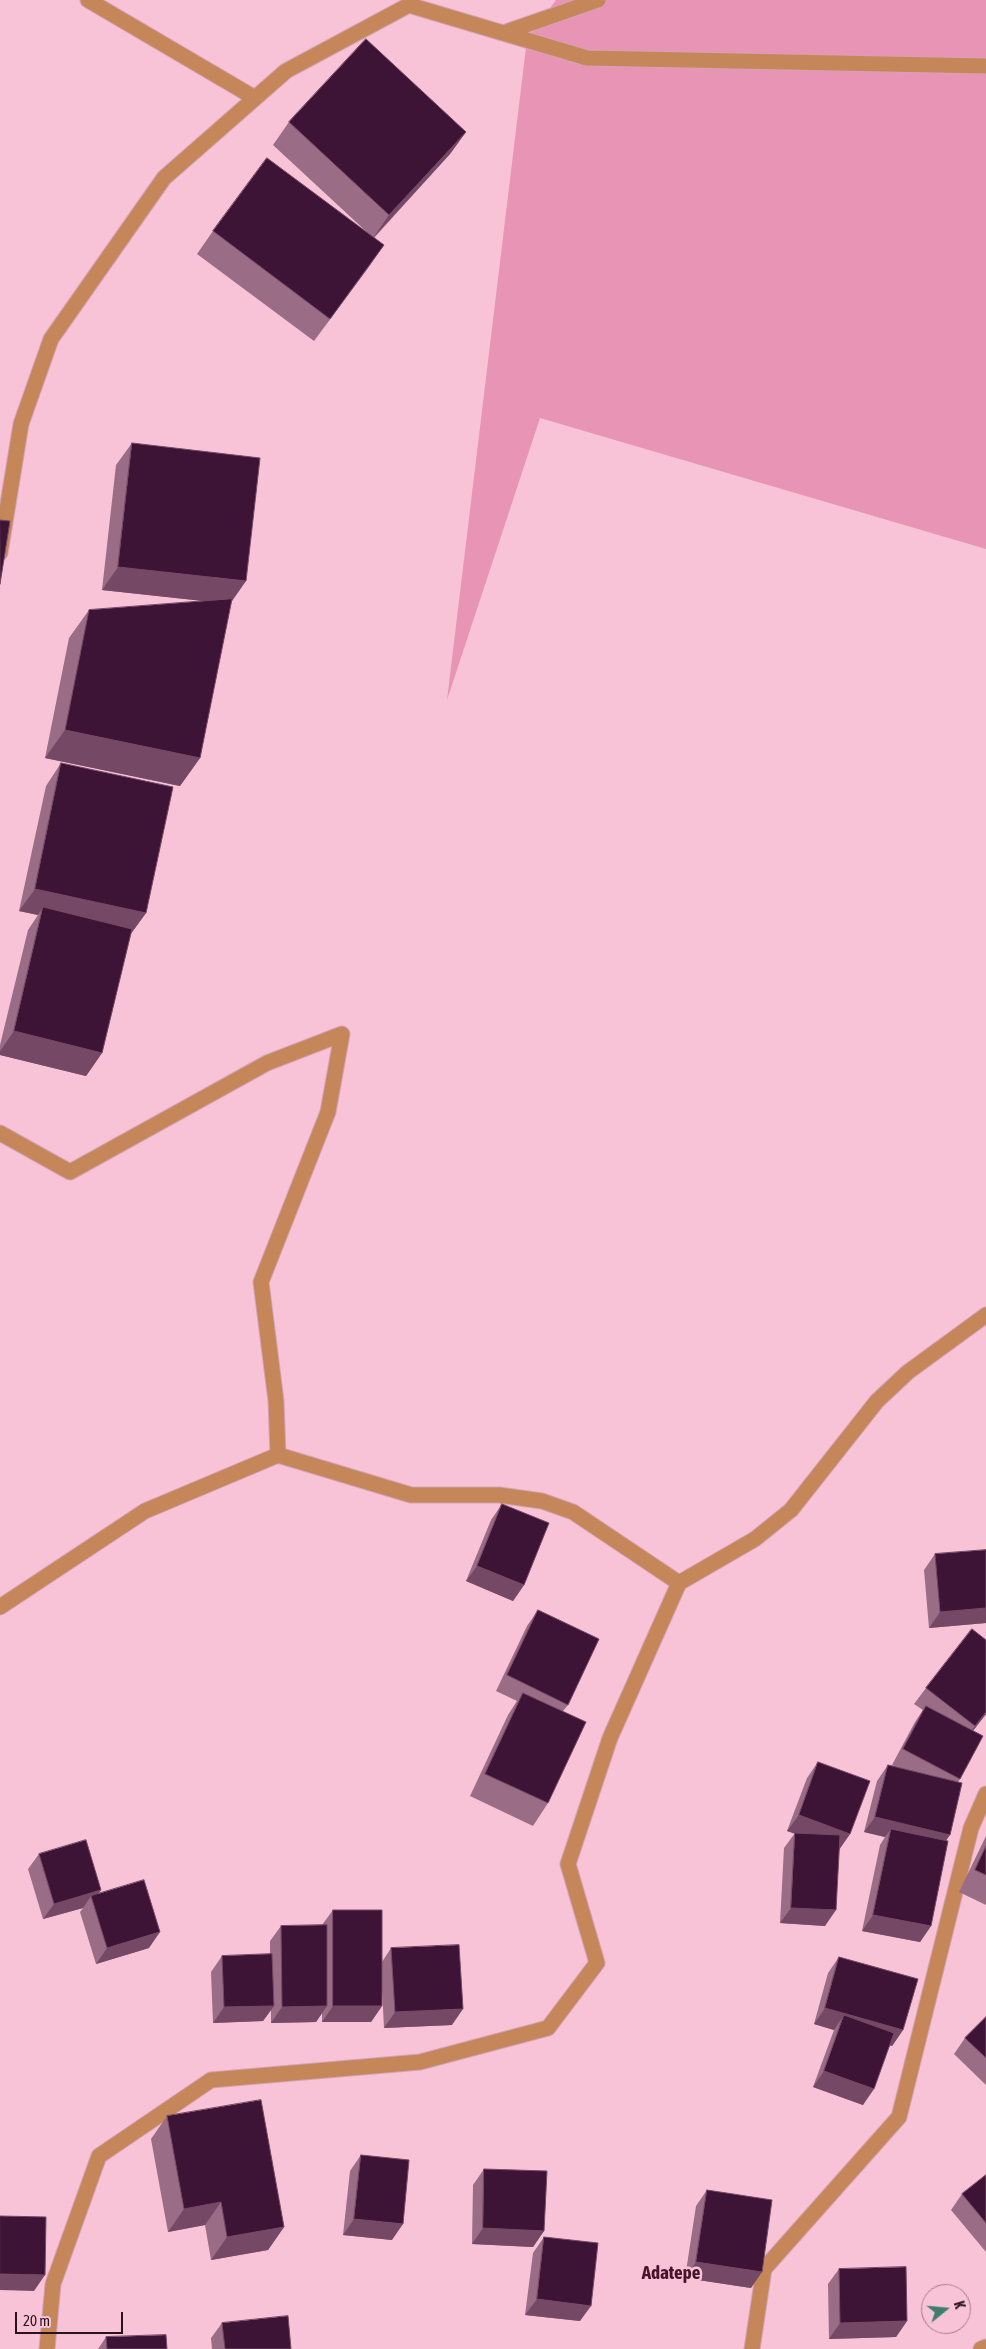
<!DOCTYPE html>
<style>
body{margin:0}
#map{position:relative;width:986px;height:2349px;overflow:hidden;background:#f8c3d6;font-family:"Asap Condensed",sans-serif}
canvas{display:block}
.north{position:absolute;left:921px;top:2284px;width:50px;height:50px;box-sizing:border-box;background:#f8c3d6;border:1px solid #a67d8c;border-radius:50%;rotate:73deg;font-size:14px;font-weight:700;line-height:20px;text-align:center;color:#2a131c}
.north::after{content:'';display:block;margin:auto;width:18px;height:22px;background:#3d7e6f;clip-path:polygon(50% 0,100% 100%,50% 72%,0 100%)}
.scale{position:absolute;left:15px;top:2312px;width:108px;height:22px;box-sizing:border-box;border:2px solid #2a131c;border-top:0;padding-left:6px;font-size:15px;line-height:18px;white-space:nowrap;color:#2a131c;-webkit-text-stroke:4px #f8c3d6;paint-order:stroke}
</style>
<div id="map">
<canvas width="986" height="2349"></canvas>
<div class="north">K</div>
<div class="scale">20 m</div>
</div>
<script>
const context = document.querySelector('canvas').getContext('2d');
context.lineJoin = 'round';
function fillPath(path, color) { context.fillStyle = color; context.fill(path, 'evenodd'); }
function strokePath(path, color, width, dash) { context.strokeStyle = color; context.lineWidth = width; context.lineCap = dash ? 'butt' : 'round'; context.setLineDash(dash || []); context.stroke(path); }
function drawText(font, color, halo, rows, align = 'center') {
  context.font = font + ' "Asap Condensed",sans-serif'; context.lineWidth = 5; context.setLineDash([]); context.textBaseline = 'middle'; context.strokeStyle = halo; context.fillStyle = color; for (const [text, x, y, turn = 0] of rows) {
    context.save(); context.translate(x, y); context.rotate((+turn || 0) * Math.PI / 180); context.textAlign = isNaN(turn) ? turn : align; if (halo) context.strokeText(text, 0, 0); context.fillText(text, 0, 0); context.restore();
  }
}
fillPath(new Path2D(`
 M 556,0 L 986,0 L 986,549 L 540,418 L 447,700 L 527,39 Z`), '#e894b4');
const minor = new Path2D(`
 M 88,0 L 255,98
 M 503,33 L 598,0
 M 0,553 L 21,424 L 51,339 L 164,178 L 286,71 L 409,5 L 587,58 L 986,66
 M 0,1133 L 70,1172 L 267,1063 L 342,1034 L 328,1112 L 261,1282 L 276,1401 L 278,1455 L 145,1511 L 0,1607
 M 278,1455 L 411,1495 L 499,1495 L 542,1501 L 573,1512 L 679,1583 L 755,1539 L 791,1510 L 877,1401 L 908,1372 L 986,1315
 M 47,2349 L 53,2284 L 99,2156 L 211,2080 L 420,2062 L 548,2028 L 597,1963 L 568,1864 L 610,1738 L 679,1583
 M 752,2349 L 764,2269 L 899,2117 L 971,1828 L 986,1794
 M 981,2349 L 986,2347`);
strokePath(minor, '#d3a3b5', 17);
strokePath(minor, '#c58659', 15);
fillPath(new Path2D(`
 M 289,122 L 466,132 L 450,154 L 374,238 L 384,245 L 314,341 L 197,254 L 213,231 L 369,234 L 273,145 Z
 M 132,443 L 231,603 L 200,758 L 180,786 L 45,758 L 69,638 L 89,610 L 205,601 L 102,590 L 116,465 Z
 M 61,763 L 146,913 L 130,935 L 102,1053 L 86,1076 L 0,1055 L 0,1045 L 28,930 L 38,915 L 19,911 L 46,786 Z
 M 502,1504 L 524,1585 L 513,1601 L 466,1581 L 491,1520 Z
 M 986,1550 L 986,1623 L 929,1628 L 924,1570 L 935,1554 Z
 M 538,1610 L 568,1705 L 563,1711 L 548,1803 L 533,1826 L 470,1796 L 508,1715 L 517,1701 L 496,1691 L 527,1626 Z
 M 926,1688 L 986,1714 L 973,1731 L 960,1779 L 958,1782 L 946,1841 L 931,1926 L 920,1942 L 862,1931 L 880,1845 L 885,1837 L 864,1832 L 877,1781 L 888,1765 L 895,1766 L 892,1765 L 915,1722 L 923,1710 L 914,1704 Z
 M 818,1762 L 850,1834 L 839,1849 L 825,1926 L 780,1923 L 784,1848 L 795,1833 L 787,1831 L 807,1778 Z
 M 986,1836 L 986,1905 L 959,1892 Z
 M 39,1854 L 98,1894 L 149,1948 L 96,1964 L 80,1912 L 83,1908 L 43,1919 L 28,1869 Z
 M 333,1910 L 382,1962 L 391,1948 L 452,2025 L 384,2028 L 382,1989 L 382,2006 L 371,2022 L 322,2022 L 322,2013 L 316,2022 L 271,2023 L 271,2010 L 263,2021 L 213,2023 L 211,1972 L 222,1956 L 270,1954 L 270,1941 L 281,1926 L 322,1925 Z
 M 839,1957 L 903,2030 L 892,2046 L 890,2045 L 863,2105 L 813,2087 L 834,2030 L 814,2024 L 828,1973 Z
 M 986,2017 L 986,2085 L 954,2054 L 965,2038 Z
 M 167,2116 L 284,2227 L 268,2250 L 211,2260 L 205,2225 L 168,2232 L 151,2139 Z
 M 361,2155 L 392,2240 L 343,2235 L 350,2171 Z
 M 484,2169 L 544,2231 L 533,2247 L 472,2244 L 473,2185 Z
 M 986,2175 L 986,2252 L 951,2210 L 962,2194 Z
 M 707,2190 L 751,2288 L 685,2278 L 696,2206 Z
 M 544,2237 L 580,2321 L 525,2315 L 533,2253 Z
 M 839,2269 L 907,2321 L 896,2337 L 829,2339 L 828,2284 Z
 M 222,2323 L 291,2349 L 212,2349 L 211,2338 Z
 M 106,2337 L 167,2349 L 98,2349 Z`), '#9a6c86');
fillPath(new Path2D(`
 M 466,132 L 450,154 L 373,238 L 389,215 Z
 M 384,245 L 368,268 L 314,341 L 330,319 Z
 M 118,567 L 246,581 L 230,604 L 102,590 Z
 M 65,730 L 200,758 L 180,786 L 45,758 Z
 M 35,889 L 146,913 L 130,935 L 43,907 L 38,915 L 19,911 Z
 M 14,1031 L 102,1053 L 86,1076 L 0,1055 L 0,1051 Z
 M 477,1566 L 524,1585 L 513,1601 L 466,1581 Z
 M 986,1608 L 986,1623 L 929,1628 L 940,1612 Z
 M 986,1712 L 986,1714 L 964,1742 L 975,1726 Z
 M 799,1815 L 850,1834 L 839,1850 L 787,1831 Z
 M 875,1817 L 950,1835 L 939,1850 L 891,1829 L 885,1837 L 864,1832 Z
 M 101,1890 L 93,1902 L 91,1896 L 83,1908 L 43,1919 L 54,1904 Z
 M 791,1908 L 836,1910 L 825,1926 L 780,1923 Z
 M 873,1915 L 931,1926 L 920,1942 L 862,1931 Z
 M 160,1932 L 149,1948 L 96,1964 L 107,1948 Z
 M 274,2006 L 263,2021 L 213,2023 L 224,2007 Z
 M 327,2006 L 316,2022 L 271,2023 L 282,2007 Z
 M 333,2006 L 382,2006 L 371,2022 L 322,2022 Z
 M 825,2008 L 903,2030 L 892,2046 L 839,2031 L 844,2015 L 834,2030 L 814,2024 Z
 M 463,2009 L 452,2025 L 384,2028 L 395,2012 Z
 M 824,2071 L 874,2089 L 863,2105 L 813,2087 Z
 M 221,2202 L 205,2225 L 168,2232 L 184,2209 Z
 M 354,2219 L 403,2224 L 392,2240 L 343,2235 Z
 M 284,2227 L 268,2250 L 211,2260 L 227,2237 Z
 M 483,2228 L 544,2231 L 533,2247 L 472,2244 Z
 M 696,2262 L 762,2272 L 751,2288 L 685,2278 Z
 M 0,2274 L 45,2275 L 34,2291 L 0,2290 Z
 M 537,2299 L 591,2306 L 580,2321 L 525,2315 Z
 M 907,2321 L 896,2337 L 829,2339 L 840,2323 Z`), '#754865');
const building = new Path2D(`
 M 366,39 L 466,132 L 389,215 L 289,122 Z
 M 267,158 L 384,245 L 330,319 L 213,231 Z
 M 132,443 L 260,458 L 246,581 L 118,567 Z
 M 0,520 L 10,521 L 0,584 Z
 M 232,599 L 200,758 L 65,730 L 89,610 Z
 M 61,763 L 173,787 L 146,913 L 35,889 Z
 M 43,907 L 132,929 L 102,1053 L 14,1031 Z
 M 502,1504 L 549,1523 L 524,1585 L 477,1566 Z
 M 986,1550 L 986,1608 L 940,1612 L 935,1554 Z
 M 538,1610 L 599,1639 L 568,1705 L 507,1675 Z
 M 972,1629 L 986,1640 L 986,1712 L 975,1726 L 926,1688 Z
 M 523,1693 L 586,1722 L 548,1803 L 485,1774 Z
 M 926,1706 L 983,1736 L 960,1779 L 903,1749 Z
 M 818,1762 L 870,1781 L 850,1834 L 799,1815 Z
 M 888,1765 L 962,1783 L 950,1835 L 875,1817 Z
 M 891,1829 L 948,1841 L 931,1926 L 873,1915 Z
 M 795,1833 L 840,1835 L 836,1910 L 791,1908 Z
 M 86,1840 L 101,1890 L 54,1904 L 39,1854 Z
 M 986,1846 L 986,1875 L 975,1870 Z
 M 144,1880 L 160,1932 L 107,1948 L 91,1896 Z
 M 333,1910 L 382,1910 L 382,2006 L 333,2006 Z
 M 327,1925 L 327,2006 L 282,2007 L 281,1926 Z
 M 459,1945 L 463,2009 L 395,2012 L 391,1948 Z
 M 272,1954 L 274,2006 L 224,2007 L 222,1956 Z
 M 839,1957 L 918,1979 L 903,2030 L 825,2008 Z
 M 844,2015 L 894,2033 L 874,2089 L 824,2071 Z
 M 986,2017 L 986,2058 L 965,2038 Z
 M 261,2100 L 284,2227 L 227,2237 L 221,2202 L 184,2209 L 167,2116 Z
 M 361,2155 L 409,2160 L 403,2224 L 354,2219 Z
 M 484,2169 L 547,2171 L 544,2231 L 483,2228 Z
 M 986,2175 L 986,2223 L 962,2194 Z
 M 707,2190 L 772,2200 L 762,2272 L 696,2262 Z
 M 0,2216 L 46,2217 L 45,2275 L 0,2274 Z
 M 544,2237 L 598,2243 L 591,2306 L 537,2299 Z
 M 906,2267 L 907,2321 L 840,2323 L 839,2269 Z
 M 288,2316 L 291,2349 L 225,2349 L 222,2323 Z
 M 166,2335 L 167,2349 L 107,2349 L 106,2337 Z`);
fillPath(building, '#3d1435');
strokePath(building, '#754865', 1);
drawText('bold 19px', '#47152b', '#f8c3d6', [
 ["Adatepe",671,2273]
]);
</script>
